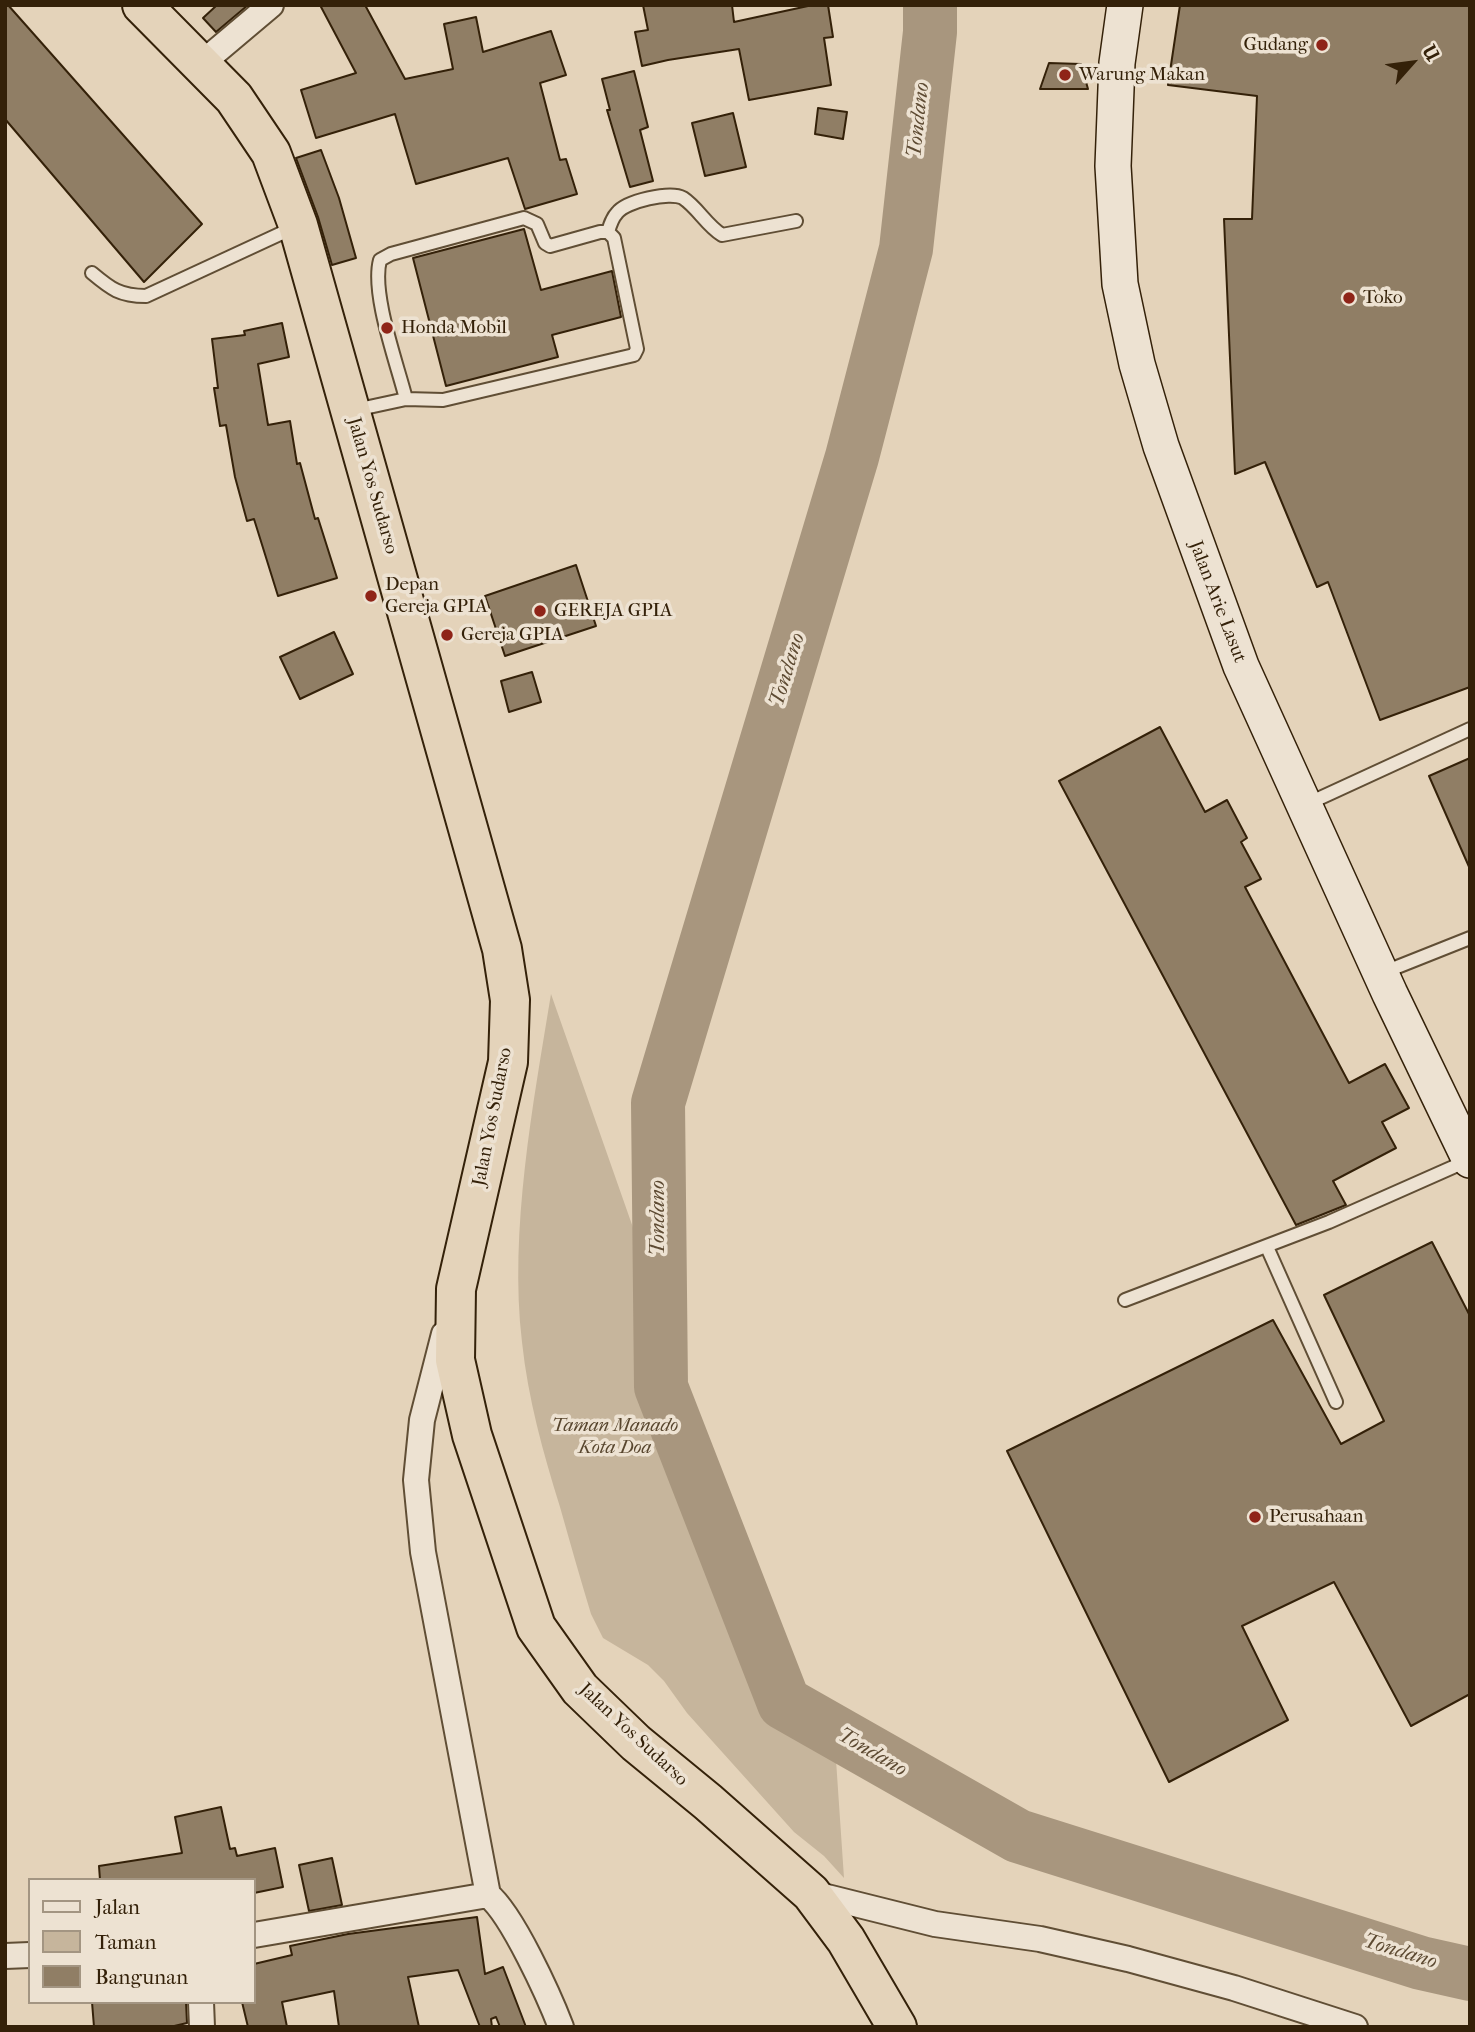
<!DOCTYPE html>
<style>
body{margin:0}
#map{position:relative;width:1475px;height:2032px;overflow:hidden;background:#e4d3ba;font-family:"IM FELL French Canon",serif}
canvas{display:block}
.frame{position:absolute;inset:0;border:7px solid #342109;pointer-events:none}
.legend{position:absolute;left:28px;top:1878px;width:228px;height:126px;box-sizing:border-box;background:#ede2d2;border:2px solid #a39582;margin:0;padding:9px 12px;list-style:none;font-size:21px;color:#342109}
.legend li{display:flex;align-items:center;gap:14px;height:35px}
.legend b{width:35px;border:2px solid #a39582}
.north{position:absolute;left:1377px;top:28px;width:70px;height:70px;-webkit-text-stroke:5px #ede2d2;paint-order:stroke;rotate:62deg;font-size:19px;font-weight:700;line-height:28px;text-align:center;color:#342109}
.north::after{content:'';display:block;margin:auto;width:24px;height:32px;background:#342109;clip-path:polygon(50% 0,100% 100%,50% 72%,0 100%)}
</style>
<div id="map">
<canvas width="1475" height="2032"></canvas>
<div class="frame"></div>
<ul class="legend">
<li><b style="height:9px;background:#ede2d2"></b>Jalan</li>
<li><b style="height:19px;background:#c6b59c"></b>Taman</li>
<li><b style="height:19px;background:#907e65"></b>Bangunan</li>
</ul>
<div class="north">U</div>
</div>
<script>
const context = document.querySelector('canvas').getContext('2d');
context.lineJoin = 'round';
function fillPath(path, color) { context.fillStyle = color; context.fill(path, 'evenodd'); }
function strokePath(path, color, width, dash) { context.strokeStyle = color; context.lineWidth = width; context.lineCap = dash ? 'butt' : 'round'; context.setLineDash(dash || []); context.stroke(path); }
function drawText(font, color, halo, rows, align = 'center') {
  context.font = font + ' "IM FELL French Canon",serif'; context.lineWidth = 7; context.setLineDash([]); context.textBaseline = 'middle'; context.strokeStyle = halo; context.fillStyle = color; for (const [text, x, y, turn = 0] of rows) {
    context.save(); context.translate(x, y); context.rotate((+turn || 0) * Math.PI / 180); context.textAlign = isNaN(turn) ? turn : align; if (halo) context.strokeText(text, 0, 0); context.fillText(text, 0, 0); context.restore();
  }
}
fillPath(new Path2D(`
 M 551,994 L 637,1239 L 642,1276 L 650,1312 L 670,1380 L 689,1420 L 690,1477 L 725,1590 L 770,1687 L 804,1720 L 836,1760 L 844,1878 L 824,1856 L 794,1832 L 687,1713 L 664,1681 L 648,1665 L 603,1638 L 591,1614 C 580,1578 570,1542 560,1507 C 543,1452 528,1399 522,1342 C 509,1231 533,1104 551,994 Z`), '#c6b59c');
strokePath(new Path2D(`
 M 930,5 L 930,32 L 906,249 L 852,457 L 658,1103 L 661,1387 L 784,1703 L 1018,1836 L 1421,1963 L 1470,1974`), '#a8967e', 54);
const building = new Path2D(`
 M 5,5 L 8,5 L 202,224 L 144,282 L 5,119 Z
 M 217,5 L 248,5 L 216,32 L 203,18 Z
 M 320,5 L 365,5 L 405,79 L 453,69 L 444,24 L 476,17 L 483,52 L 551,31 L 566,75 L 540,83 L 560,160 L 566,159 L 577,194 L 525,209 L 508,158 L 416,184 L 395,114 L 316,138 L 301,90 L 356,73 Z
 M 643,5 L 732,5 L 734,22 L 808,6 L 828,5 L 833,37 L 824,38 L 831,85 L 749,100 L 739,49 L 668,60 L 642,66 L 635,32 L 648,30 Z
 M 1180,5 L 1470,5 L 1470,687 L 1380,720 L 1328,582 L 1317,587 L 1265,462 L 1235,474 L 1224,219 L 1252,219 L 1257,96 L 1168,85 Z
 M 1049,63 L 1081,64 L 1088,89 L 1040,89 Z
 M 634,71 L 648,127 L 640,130 L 653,181 L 630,187 L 607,110 L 610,110 L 602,79 Z
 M 818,108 L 847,112 L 843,139 L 815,134 Z
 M 733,113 L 746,167 L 705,176 L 692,123 Z
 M 321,150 L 339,198 L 356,258 L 332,265 L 318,217 L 296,158 Z
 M 524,229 L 541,290 L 612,271 L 621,317 L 552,335 L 558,357 L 446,386 L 413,258 Z
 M 282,323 L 289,357 L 258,364 L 268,425 L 290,421 L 297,464 L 300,463 L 315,519 L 318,518 L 337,578 L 278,596 L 254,519 L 247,521 L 235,477 L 226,425 L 220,426 L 214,388 L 218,388 L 212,339 L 245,335 L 244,331 Z
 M 576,565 L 596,626 L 505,656 L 485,596 Z
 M 334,632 L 353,674 L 300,699 L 280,657 Z
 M 532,672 L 541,702 L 509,712 L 501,681 Z
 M 1160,727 L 1205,812 L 1227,800 L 1247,838 L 1241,842 L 1261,879 L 1245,887 L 1349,1083 L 1385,1064 L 1409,1108 L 1382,1122 L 1396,1148 L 1333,1181 L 1346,1205 L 1296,1225 L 1059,781 Z
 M 1470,758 L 1470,869 L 1429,776 Z
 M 1432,1242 L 1470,1316 L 1470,1694 L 1411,1726 L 1334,1582 L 1242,1626 L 1288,1720 L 1169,1782 L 1007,1451 L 1273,1320 L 1341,1444 L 1384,1421 L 1324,1295 Z
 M 221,1807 L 230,1849 L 235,1848 L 237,1856 L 275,1848 L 283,1887 L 254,1893 L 254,1880 L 100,1880 L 99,1866 L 182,1853 L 175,1817 Z
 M 332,1858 L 342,1905 L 309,1911 L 299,1865 Z
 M 477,1917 L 485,1974 L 503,1967 L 526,2027 L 500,2027 L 496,2017 L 491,2019 L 492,2027 L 480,2027 L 458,1970 L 408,1977 L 419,2027 L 339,2027 L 334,1991 L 282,2002 L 287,2027 L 248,2027 L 242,2002 L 254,2002 L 254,1964 L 292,1955 L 290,1946 L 348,1934 Z
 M 92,2002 L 186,2002 L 187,2023 L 170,2027 L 94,2027 Z`);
fillPath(building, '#907e65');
strokePath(building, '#342109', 2);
const lane = new Path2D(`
 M 608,232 C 610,225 612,218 617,213 C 626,201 670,191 683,198 C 698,208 706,225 722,235 L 796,221
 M 92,273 C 111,289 120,296 146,296 L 295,227
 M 355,410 L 406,399 L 443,400 L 634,355 L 637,349 L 614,238 L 608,232 L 600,232 L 550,246 L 545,243 L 537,224 L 524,218 L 391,254 L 380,260 C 371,294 397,363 406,399
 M 1307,804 L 1470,729
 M 1382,973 L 1470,938
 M 1267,1247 L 1336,1402
 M 1125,1300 L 1329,1222 L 1469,1160`);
const street = new Path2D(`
 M 201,64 L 271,5
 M 444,1334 L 422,1420 L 416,1480 L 423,1552 L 488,1895
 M 811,1893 L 935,1924 L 1040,1939 L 1128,1959 L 1234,1988 L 1355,2027
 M 254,1935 L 488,1895 C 512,1914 549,1996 561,2027
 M 5,1956 L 30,1955
 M 201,2002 L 202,2027`);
const secondary = new Path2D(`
 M 1125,5 L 1117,63 L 1113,166 L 1120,284 L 1137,364 L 1161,446 L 1241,666 L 1390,994 L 1470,1160`);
const highway = new Path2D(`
 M 142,5 L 234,98 L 271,153 L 298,225 L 502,949 L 510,1000 L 508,1062 L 456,1289 L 455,1360 L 472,1435 L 536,1627 L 580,1689 L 636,1743 L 708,1802 L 811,1893 L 846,1940 L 897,2027`);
strokePath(lane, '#604e35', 16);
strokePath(street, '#604e35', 28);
strokePath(secondary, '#342109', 38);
strokePath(highway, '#342109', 42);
strokePath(lane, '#ede2d2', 12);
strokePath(street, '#ede2d2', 24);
strokePath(secondary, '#ede2d2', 35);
strokePath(highway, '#e4d3ba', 38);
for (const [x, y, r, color] of [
 [1322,45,7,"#8f2418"],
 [1065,75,7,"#8f2418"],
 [1349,298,7,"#8f2418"],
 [387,328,7,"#8f2418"],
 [371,596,7,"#8f2418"],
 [540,611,7,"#8f2418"],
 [447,635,7,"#8f2418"],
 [1255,1517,7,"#8f2418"]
]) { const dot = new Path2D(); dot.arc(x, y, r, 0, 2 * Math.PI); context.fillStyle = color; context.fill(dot); strokePath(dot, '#ede2d2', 2.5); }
drawText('19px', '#342109', '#ede2d2', [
 ["Gudang",1308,45,"right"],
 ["Warung Makan",1079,75],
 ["Toko",1363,298],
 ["Honda Mobil",401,328],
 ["Depan",385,585],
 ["Gereja GPIA",385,607],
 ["GEREJA GPIA",554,611],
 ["Gereja GPIA",461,635],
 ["Perusahaan",1269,1517]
], 'left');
drawText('19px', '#342109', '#ede2d2', [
 ["Jalan Yos Sudarso",372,486,74],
 ["Jalan Arie Lasut",1217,602,69],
 ["Jalan Yos Sudarso",493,1117,-79],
 ["Jalan Yos Sudarso",633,1735,43]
]);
drawText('italic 19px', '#58462e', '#ede2d2', [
 ["Taman Manado",615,1426],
 ["Kota Doa",615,1448]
]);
drawText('italic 21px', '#5d4a32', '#ede2d2', [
 ["Tondano",919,120,-84],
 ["Tondano",788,670,-73],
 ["Tondano",659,1218,-90],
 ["Tondano",872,1753,30],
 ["Tondano",1400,1952,17]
]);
</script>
